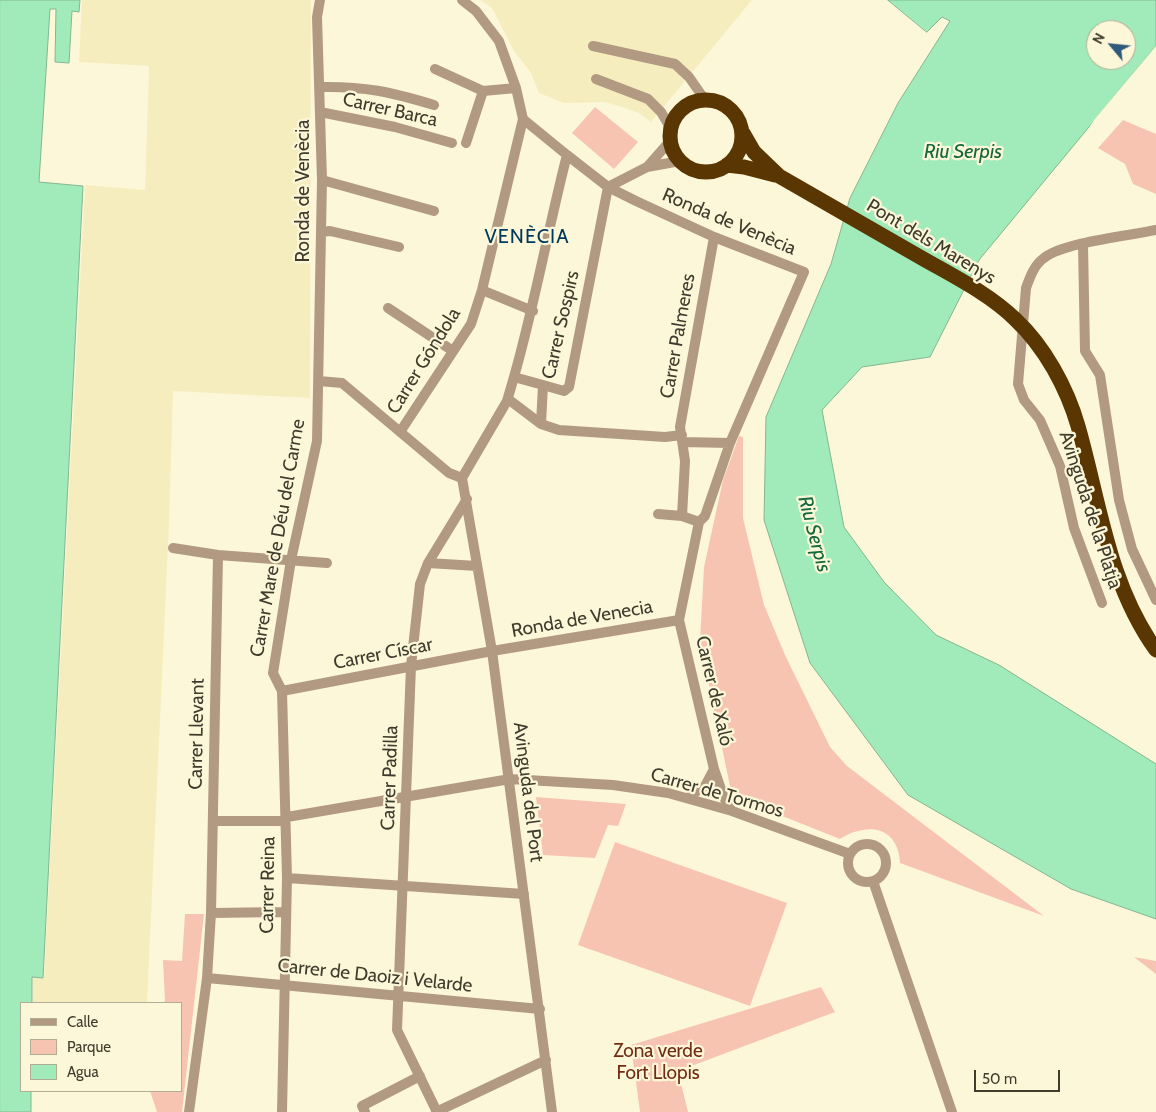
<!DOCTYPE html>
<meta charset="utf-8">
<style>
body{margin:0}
#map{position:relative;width:1156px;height:1112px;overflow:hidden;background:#fdf7d9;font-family:Cabin,sans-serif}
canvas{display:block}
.legend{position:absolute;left:20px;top:1002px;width:162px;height:90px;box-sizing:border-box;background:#fdf7d9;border:1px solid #b1ac94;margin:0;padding:6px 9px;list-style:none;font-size:15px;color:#3f3c2d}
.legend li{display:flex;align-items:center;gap:10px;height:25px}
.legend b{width:25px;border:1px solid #b1ac94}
.north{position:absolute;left:1086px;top:20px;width:50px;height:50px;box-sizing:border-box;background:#fdf7d9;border:1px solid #b1ac94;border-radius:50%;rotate:298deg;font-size:14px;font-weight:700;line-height:20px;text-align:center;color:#3f3c2d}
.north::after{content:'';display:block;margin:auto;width:18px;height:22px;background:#2e5b7b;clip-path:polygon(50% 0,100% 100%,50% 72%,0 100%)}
.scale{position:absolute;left:974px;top:1070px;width:86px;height:22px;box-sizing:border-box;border:2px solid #3f3c2d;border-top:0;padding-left:6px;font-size:15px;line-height:18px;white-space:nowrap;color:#3f3c2d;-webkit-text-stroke:4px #fdf7d9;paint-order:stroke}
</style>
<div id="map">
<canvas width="1156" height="1112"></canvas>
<ul class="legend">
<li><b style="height:6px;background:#b29a82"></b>Calle</li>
<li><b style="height:14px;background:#f8c4b2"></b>Parque</li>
<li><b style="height:14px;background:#a1eaba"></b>Agua</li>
</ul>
<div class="north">N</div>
<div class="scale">50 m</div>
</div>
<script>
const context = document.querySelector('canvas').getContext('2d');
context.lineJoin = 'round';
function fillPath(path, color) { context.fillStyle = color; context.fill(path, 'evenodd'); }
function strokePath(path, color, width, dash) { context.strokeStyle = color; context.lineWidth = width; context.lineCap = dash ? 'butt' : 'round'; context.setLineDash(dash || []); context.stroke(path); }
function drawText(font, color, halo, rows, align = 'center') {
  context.font = font + ' Cabin,sans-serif'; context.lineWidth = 4.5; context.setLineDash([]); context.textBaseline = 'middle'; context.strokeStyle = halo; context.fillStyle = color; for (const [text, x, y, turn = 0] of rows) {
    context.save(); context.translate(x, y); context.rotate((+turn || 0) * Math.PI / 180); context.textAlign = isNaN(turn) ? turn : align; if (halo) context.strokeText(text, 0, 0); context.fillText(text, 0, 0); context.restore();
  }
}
fillPath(new Path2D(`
 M 82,0 L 311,0 L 310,398 L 173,391 L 169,524 L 147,1003 L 33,1003 L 33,978 L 44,978 L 85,185 L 145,190 L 149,66 L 79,62 Z
 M 480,0 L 752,0 L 651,122 L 639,113 L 619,106 L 604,102 L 564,103 L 539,93 L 531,73 L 514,51 L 492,8 Z`), '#f6edbf');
fillPath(new Path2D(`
 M 595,107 L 638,142 L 614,169 L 572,133 Z
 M 1123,120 L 1156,134 L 1156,194 L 1133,184 L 1125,164 L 1098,148 Z
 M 739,436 L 743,437 L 743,518 L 764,605 L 785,655 L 830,747 L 847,766 L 1044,916 L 900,863 C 898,826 867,822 840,839 L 732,796 L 700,641 L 704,567 L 723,480 Z
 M 536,797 L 626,804 L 618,826 L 608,825 L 595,858 L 543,855 Z
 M 615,842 L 787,903 L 750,1006 L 578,945 Z
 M 185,914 L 204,914 L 182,1112 L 157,1112 L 150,1091 L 181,1091 L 181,1003 L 162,1003 L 165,1001 L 163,960 L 182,961 Z
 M 1134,957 L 1156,961 L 1156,974 Z
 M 821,987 L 835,1012 L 678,1071 L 688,1112 L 640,1112 L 631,1045 Z`), '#f8c4b2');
const water = new Path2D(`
 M 0,0 L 80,0 L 79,12 L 72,11 L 69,63 L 55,62 L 56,9 L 50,9 L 39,182 L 83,186 L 43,978 L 32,977 L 32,1003 L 21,1003 L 21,1091 L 31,1091 L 31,1112 L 0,1112 Z
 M 888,0 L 1156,0 L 1156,46 L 979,260 L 930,357 L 862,367 L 822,410 L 844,527 L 884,582 L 936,635 L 999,665 L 1156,764 L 1156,919 L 1071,889 L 908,795 L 810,663 L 764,520 L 766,417 L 831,264 L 850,198 L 898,103 L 950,21 L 942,17 L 927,32 ZM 1096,30 L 1126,30 L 1126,60 L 1096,60 Z`);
fillPath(water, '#a1eaba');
strokePath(water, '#84b690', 1);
fillPath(new Path2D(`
 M 1156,46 L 1156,50 L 1084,136 L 1094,120 Z`), '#fdf7d9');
strokePath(new Path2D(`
 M 462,0 L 476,11 L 499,41 L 516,88 L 523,119 L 567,155 L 608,187 L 636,201 L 714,237 L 804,272 L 730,443 L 705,516 L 699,522 L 679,620 L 714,769 L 724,798 L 732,811
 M 593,46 L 675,64 L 689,77 L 705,100
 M 435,69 L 483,91 L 516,88
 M 596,79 L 648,99 L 661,112 L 671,129
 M 319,87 C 365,86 391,92 434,105
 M 320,112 L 395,127 L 452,143
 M 466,143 L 483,91
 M 648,166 L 670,141
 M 322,180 L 434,211
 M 608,187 L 647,167 L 680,161
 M 321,232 L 330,231 L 399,247
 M 1083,244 L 1085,351 L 1100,375 L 1119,500 L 1132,549 L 1156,600
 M 482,290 L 533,311
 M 388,308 L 453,351
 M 514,377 C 535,303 548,229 567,155
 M 319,381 L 342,383 L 449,473 L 462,478
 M 543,385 L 564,391 L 569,387 L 608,187
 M 541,424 L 559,430 L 665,437 L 682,435
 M 400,432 L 471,324 L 482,290 L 523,119
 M 683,442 L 730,443
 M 462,478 L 492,651 L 552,1112
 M 462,478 L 507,401 L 514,377 L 543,385 L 541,424 L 508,399
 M 658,514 L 682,516 L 699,522
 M 682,516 L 685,461 L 680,427 L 714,237
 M 173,548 L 218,555 L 327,563
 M 428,563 L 477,566
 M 1102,603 L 1074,528 L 1060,466 L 1040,420 L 1024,400 L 1018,384 L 1026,288 C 1030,277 1034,265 1044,258 C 1065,242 1128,236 1156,230
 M 282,691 L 492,651 L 679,620
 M 686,798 L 705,786 L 714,769
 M 213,821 L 283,821 L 287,817 L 510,779 L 613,785 L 668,793 L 732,811 L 850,854
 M848 863a19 19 0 1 1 38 0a19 19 0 1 1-38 0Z
 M 287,878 L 524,894
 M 873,881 L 952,1112
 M 211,913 L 285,912
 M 207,978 L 540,1009
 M 189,1112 L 207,978 L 211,913 L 218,555
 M 282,1112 L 287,878 L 282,691 L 273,673 L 291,560 L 317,441 L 322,180 L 317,17 L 320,0
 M 365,1112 L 362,1106 L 420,1076
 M 436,1112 L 546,1060
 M 437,1112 L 397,1030 L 411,666 L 420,584 L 428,563 L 467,499`), '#b29a82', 10);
strokePath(new Path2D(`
 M670 136a36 36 0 1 1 72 0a36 36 0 1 1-72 0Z
 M 743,133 L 754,152 L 779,176 C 826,203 873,230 920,257 C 953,276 988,293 1015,319 C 1045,347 1067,388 1078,426 C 1100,503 1108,583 1156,650
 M 727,165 L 744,167 L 775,175`), '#5a3603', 15);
drawText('19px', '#3f3c2d', '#fdf7d9', [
 ["Carrer Barca",390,110,13],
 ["Ronda de Venècia",303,191,-90],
 ["Ronda de Venècia",729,222,23],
 ["Pont dels Marenys",931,242,31],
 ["Carrer Sospirs",561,325,-77],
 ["Carrer Palmeres",678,336,-80],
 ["Carrer Góndola",424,361,-58],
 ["Avinguda de la Platja",1090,510,72],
 ["Carrer Mare de Déu del Carme",278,538,-80],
 ["Ronda de Venecia",582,619,-10],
 ["Carrer Císcar",383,654,-11],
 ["Carrer de Xaló",714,691,77],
 ["Carrer Llevant",197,734,-89],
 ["Carrer Padilla",390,778,-88],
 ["Avinguda del Port",528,792,83],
 ["Carrer de Tormos",717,793,16],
 ["Carrer Reina",268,885,-89],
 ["Carrer de Daoiz i Velarde",375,976,6]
]);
drawText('19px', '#702c13', '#fdf7d9', [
 ["Zona verde",658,1051],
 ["Fort Llopis",658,1073]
]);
drawText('italic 20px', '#16683d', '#fdf7d9', [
 ["Riu Serpis",963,152],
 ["Riu Serpis",814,534,75]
]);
context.letterSpacing = '1px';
drawText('20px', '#003a5b', '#fdf7d9', [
 ["VENÈCIA",527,237]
]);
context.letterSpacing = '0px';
</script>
